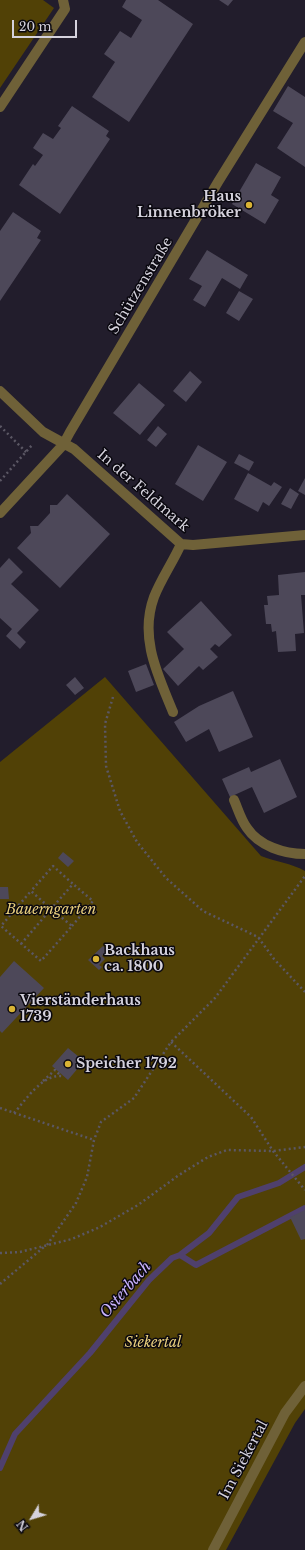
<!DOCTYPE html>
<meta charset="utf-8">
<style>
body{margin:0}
#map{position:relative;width:305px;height:1550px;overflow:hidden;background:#221d2c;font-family:"Libre Baskerville",serif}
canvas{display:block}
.north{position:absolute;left:12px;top:1498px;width:40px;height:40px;-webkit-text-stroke:3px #0a080f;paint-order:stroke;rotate:232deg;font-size:11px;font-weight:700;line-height:16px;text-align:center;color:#d5d2dd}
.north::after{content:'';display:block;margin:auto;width:14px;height:18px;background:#d5d2dd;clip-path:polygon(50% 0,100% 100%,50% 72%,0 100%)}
.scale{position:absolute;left:12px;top:20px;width:65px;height:18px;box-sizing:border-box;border:2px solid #d5d2dd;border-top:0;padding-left:5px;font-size:12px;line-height:14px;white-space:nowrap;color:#d5d2dd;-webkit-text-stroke:3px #0a080f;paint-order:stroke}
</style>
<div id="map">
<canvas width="305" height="1550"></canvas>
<div class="north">N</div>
<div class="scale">20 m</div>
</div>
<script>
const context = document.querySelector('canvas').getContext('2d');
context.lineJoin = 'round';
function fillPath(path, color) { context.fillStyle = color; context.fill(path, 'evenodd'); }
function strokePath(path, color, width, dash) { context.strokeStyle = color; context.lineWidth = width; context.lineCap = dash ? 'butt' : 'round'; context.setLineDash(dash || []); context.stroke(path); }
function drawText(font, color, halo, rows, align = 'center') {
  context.font = font + ' "Libre Baskerville",serif'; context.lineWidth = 3; context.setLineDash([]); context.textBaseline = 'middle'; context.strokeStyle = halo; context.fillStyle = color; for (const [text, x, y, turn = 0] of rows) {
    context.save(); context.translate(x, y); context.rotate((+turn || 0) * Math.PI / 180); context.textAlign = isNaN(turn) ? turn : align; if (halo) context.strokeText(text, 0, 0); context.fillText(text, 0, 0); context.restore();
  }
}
fillPath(new Path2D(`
 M 0,0 L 43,0 L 54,8 L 0,88 Z
 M 105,677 L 261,856 C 276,862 291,863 305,871 L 305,1409 L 295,1423 L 226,1550 L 0,1550 L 0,762 Z`), '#514106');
strokePath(new Path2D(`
 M 180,1255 L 196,1265 L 305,1208
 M 0,1468 L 15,1434 L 90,1353 L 149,1280 L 172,1258 L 180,1255 L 209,1233 L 238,1197 L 279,1183 L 305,1167`), '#4f406d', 6);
fillPath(new Path2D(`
 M 126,0 L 158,0 L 193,24 L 129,122 L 92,97 L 115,62 L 104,54 L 120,31 L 131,38 L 142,20 L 122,7 Z
 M 219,0 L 233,0 L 228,6 Z
 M 288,86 L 305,97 L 305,167 L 277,148 L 293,123 L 273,111 Z
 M 72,106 L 109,131 L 106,136 L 110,139 L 60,214 L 19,185 L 33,164 L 35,166 L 43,155 L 33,148 L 43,133 L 53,139 L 61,128 L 58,126 Z
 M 256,163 L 281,177 L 271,195 L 279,200 L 265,224 L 232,204 Z
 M 13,212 L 41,231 L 37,238 L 41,240 L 0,301 L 0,231 Z
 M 207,250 L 248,275 L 240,289 L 222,278 L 205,307 L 193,300 L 202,286 L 189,279 Z
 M 239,291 L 253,299 L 239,321 L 226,313 Z
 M 190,371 L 202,382 L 186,402 L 173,391 Z
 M 139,383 L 165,405 L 140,435 L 113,413 Z
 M 158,426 L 167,434 L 156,447 L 147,440 Z
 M 198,445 L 227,462 L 203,501 L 175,484 Z
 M 239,454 L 254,462 L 249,471 L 234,463 Z
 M 248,473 L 271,486 L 274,482 L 282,487 L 269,506 L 263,502 L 258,512 L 234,499 Z
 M 305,478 L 305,495 L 298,491 Z
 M 290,488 L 299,494 L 291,509 L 281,504 Z
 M 67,494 L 110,534 L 60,588 L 17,548 L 31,533 L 30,526 L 38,526 L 50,513 L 50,505 L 57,505 Z
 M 9,558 L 23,572 L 11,584 L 39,610 L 17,633 L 26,642 L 20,649 L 6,636 L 12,629 L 0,618 L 0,568 Z
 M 305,572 L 305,595 L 301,595 L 304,633 L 295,634 L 296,651 L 278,652 L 276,631 L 272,632 L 271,624 L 266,624 L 264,605 L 268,605 L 267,596 L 279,595 L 278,575 Z
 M 201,601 L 232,635 L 219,647 L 215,644 L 210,649 L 218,657 L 203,670 L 199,666 L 178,686 L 163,669 L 184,649 L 167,632 Z
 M 146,664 L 154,685 L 136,692 L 128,671 Z
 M 75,677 L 84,688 L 75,695 L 66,685 Z
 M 233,691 L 253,737 L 219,752 L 209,729 L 186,742 L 174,722 L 199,706 Z
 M 280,759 L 297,797 L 264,813 L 252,787 L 230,797 L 222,779 L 249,767 L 251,772 Z
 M 63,852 L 74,861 L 68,867 L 58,858 Z
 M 0,887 L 8,887 L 9,899 L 0,899 Z
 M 103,946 L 108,950 L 102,956 L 105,959 L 99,965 L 102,967 L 99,970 L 88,960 Z
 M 14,961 L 44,988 L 2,1033 L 0,1031 L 0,977 Z
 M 68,1048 L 84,1061 L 68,1080 L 52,1066 Z
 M 305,1210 L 305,1239 L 301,1240 L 290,1217 Z`), '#4d4859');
strokePath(new Path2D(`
 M 0,426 L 26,452
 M 0,481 L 33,444
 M 113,697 L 105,724 L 106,766 L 120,811 L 137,842 L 166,878 L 203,911 L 258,937 L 274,959 L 305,992
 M 72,926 L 93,901 L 73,884
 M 21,944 L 51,909 L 31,891 L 1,926 L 41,961 L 72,926 L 51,909 L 73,884 L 53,866 L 31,891
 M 171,1042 L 251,1117 L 273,1151 L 305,1190
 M 43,1081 L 55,1070 L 61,1076
 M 0,1108 L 94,1140
 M 14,1113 C 26,1100 42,1074 62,1076
 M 47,1245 L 76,1203 L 87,1177 L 94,1140 L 101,1122 L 134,1098 L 171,1042 L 215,998 L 305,876
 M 0,1253 L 20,1252 L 72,1239 L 100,1227 L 138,1205 L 179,1175 L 208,1157 L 227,1150 L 273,1151 L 305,1147
 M 0,1284 L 44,1247`), '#5b5764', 2.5, [2, 3]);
strokePath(new Path2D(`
 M 0,107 L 65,9 L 63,0
 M 0,391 L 43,432 L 74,449 L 181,544 L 193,545 L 305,535
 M 0,513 L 63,445 L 70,432 L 218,182 L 305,42
 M 173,712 C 158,675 139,638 154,597 C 161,579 173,562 181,544
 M 234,800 C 238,809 241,820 247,828 C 259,846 284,854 305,854
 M 213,1550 L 285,1413 L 305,1386`), '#6f6138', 10);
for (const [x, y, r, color] of [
 [249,205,4,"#d9b334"],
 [96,959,4,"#d9b334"],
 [12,1009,4,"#d9b334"],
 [68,1064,4,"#d9b334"]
]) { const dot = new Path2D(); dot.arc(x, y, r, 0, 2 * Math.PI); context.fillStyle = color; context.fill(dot); strokePath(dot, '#0a080f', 1.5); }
drawText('bold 14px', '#d5d2dd', '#0a080f', [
 ["Haus",241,197,"right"],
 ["Linnenbröker",241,213,"right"],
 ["Backhaus",104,951],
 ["ca. 1800",104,967],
 ["Vierständerhaus",20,1001],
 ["1739",20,1017],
 ["Speicher 1792",76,1064]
], 'left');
drawText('14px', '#d5d2dd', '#0a080f', [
 ["Schützenstraße",141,286,-59],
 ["In der Feldmark",143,491,41],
 ["Im Siekertal",244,1460,-62]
]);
drawText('italic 14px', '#e9cf7d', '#0a080f', [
 ["Bauerngarten",51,910],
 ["Siekertal",153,1343]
]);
drawText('italic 15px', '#c8b1fb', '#0a080f', [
 ["Osterbach",126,1290,-49]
]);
</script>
